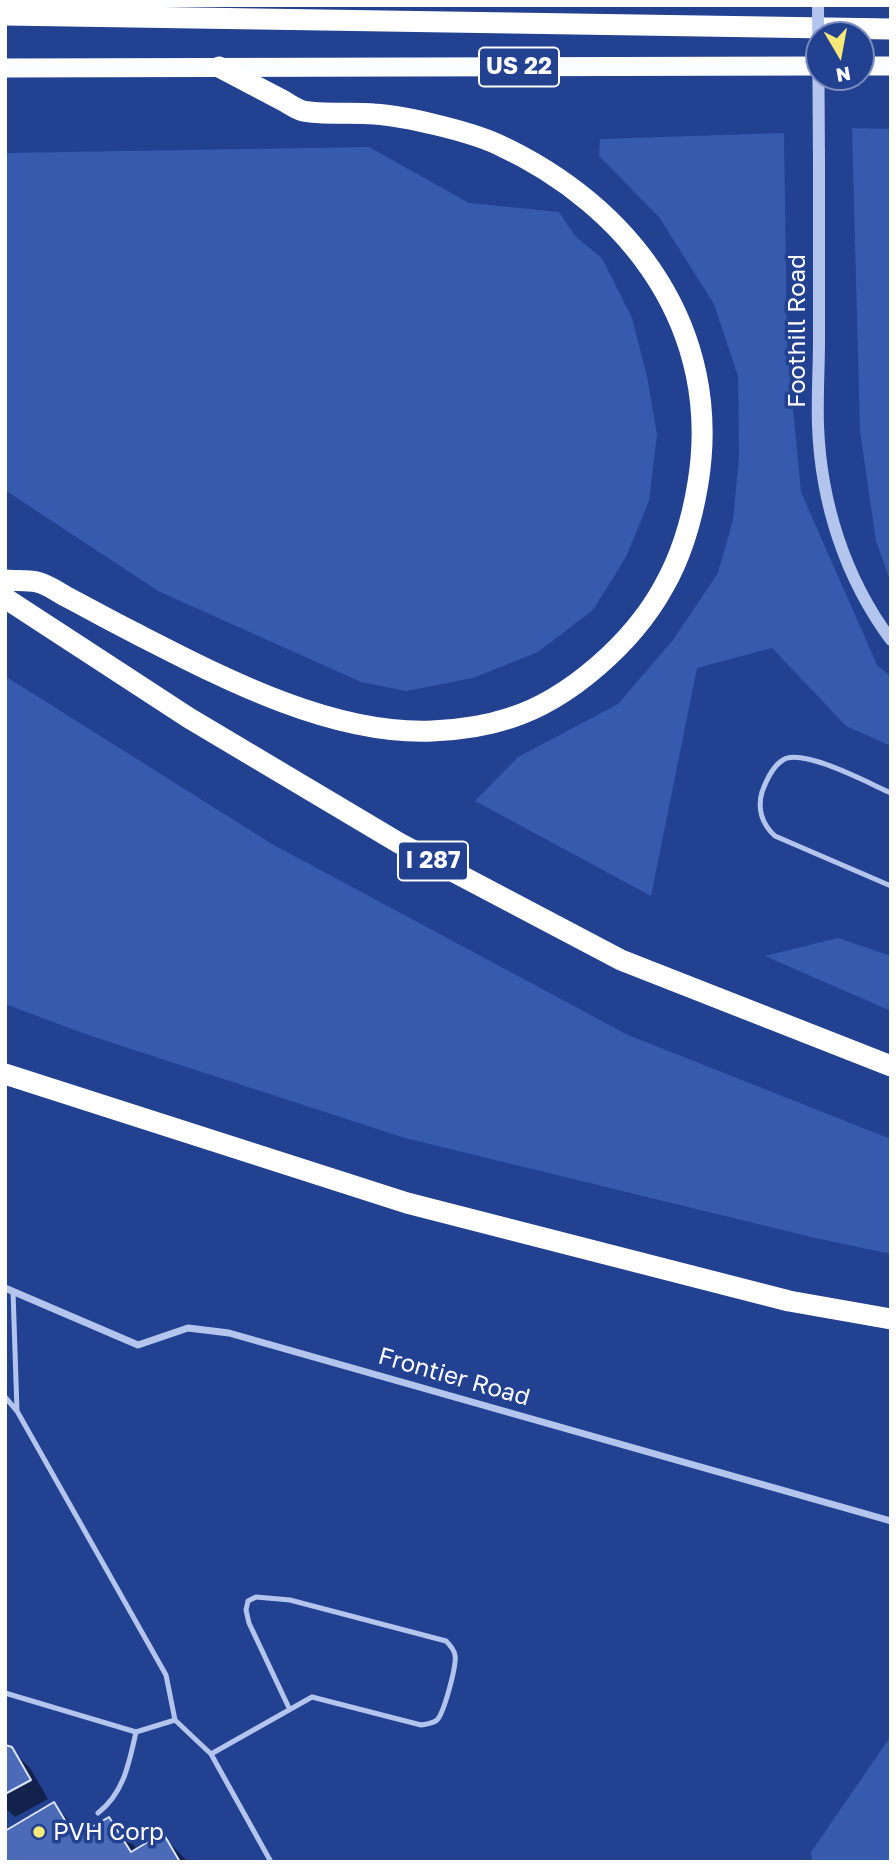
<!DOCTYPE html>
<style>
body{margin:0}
#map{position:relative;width:896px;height:1867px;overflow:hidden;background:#224191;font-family:"Golos Text",sans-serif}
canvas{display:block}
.frame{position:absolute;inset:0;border:7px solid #fff;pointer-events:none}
.north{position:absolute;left:805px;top:21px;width:70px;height:70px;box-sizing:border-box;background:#224191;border:2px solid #7a8dbd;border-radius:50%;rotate:170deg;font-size:19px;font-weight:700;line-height:28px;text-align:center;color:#fff}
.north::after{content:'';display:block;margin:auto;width:24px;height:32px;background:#f8e877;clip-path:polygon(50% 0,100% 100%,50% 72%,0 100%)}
</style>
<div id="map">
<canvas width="896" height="1867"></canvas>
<div class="frame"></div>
<div class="north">N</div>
</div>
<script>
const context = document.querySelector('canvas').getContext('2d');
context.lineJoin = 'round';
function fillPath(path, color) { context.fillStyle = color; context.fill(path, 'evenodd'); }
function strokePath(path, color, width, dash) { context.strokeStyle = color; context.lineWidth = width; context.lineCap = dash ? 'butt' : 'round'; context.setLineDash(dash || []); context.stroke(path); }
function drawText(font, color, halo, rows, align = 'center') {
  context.font = font + ' "Golos Text",sans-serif'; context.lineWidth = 7; context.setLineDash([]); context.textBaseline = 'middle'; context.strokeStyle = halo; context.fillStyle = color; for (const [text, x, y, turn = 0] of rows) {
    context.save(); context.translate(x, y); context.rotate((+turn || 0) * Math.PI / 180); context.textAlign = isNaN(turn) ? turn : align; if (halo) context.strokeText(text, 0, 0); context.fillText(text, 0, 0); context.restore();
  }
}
fillPath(new Path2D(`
 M 852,128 L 891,129 L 891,583 L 876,541 L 860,431 Z
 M 784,133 L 787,347 L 801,492 L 877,665 L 891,677 L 891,746 L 846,726 L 772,648 L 697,668 L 651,896 L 475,801 L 518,757 L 618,704 L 673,640 L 718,573 L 733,520 L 739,457 L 738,376 L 714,304 L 659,217 L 599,156 L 600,139 Z
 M 369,147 L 469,203 L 559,212 L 576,237 L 602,258 L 632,318 L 647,376 L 657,435 L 649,501 L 626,557 L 593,610 L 538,652 L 473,678 L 406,691 L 361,682 L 158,591 L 5,490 L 5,153 Z
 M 5,676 L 272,844 L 628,1035 L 891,1139 L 891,1254 L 811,1237 L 405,1138 L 88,1035 L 5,1004 Z
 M 838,938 L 891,956 L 891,1011 L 765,956 Z
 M 891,1736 L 891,1862 L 812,1862 L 811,1852 Z`), '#365aae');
fillPath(new Path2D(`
 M 5,1747 L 11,1749 L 30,1768 L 48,1799 L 15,1817 L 5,1808 Z
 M 54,1804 L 82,1835 L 109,1819 L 138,1850 L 163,1836 L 188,1862 L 5,1862 Z`), '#0007');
const building = new Path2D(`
 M 5,1745 L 12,1747 L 31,1780 L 5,1794 Z
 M 54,1802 L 75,1837 L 109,1817 L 131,1852 L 163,1833 L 180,1862 L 5,1862 L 5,1831 Z`);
fillPath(building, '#4b6ab8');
strokePath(building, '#dae3f9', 2);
strokePath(new Path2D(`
 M 891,793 C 870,784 802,747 783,760 C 773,766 766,781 762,792 C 757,810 762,824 775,836 L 891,886
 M 13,1291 L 17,1411
 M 5,1397 L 17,1411 L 166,1675 L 175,1720 L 211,1754 L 271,1862
 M 5,1693 L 136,1732 L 175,1720
 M 211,1754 L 312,1697 L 421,1725 C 426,1724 432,1724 437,1720 C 444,1713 457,1665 455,1655 C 454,1649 450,1645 446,1641 L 290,1600 L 256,1597 L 248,1601 L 246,1610 L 249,1623 L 289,1708
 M 98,1813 C 124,1793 129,1763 136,1732`), '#b4c5ed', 5);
strokePath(new Path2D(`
 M 5,1288 L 138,1345 L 188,1328 L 229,1333 L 891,1521`), '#b4c5ed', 7);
strokePath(new Path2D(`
 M 819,164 C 819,223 819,281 819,340 C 819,369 817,397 818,426 C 821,503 845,578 891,640`), '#b4c5ed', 12);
strokePath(new Path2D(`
 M 861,66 L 891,66
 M 5,68 L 819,66`), '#fcfdff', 19);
strokePath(new Path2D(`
 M 5,15 L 891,29
 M 5,580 C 15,581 27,580 37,582 C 47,584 56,591 65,596 C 88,608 111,621 135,633 C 223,678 331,735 432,731 C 457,730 486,726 510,718 C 570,699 633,642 663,588 C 682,555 692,520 698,483 C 723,330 632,206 497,144 C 468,131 405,116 374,114 C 354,112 321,115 303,111 C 296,109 288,103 282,100 C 261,89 240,78 219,67
 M 5,598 L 189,718 L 399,843 L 621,960 L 891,1066
 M 5,1074 L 407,1203 L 789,1301 L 891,1319`), '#fff', 21);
strokePath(new Path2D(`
 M 818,5 L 819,164`), '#b4c5ed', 12);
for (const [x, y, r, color] of [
 [39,1832,7,"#f8e877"]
]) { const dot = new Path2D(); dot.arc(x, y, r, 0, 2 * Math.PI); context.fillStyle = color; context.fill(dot); strokePath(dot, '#224191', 2.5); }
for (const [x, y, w] of [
 [519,67,80],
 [433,861,70]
]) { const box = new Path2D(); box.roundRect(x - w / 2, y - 19.5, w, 39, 5); context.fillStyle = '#224191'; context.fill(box); strokePath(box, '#fff', 2); }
drawText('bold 23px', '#fff', null, [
 ["US 22",519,67],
 ["I 287",433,861]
]);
drawText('24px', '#fff', '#224191', [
 ["Foothill Road",797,331,-90],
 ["Frontier Road",454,1377,16]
]);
drawText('24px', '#fff', '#224191', [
 ["PVH Corp",53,1832]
], 'left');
</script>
